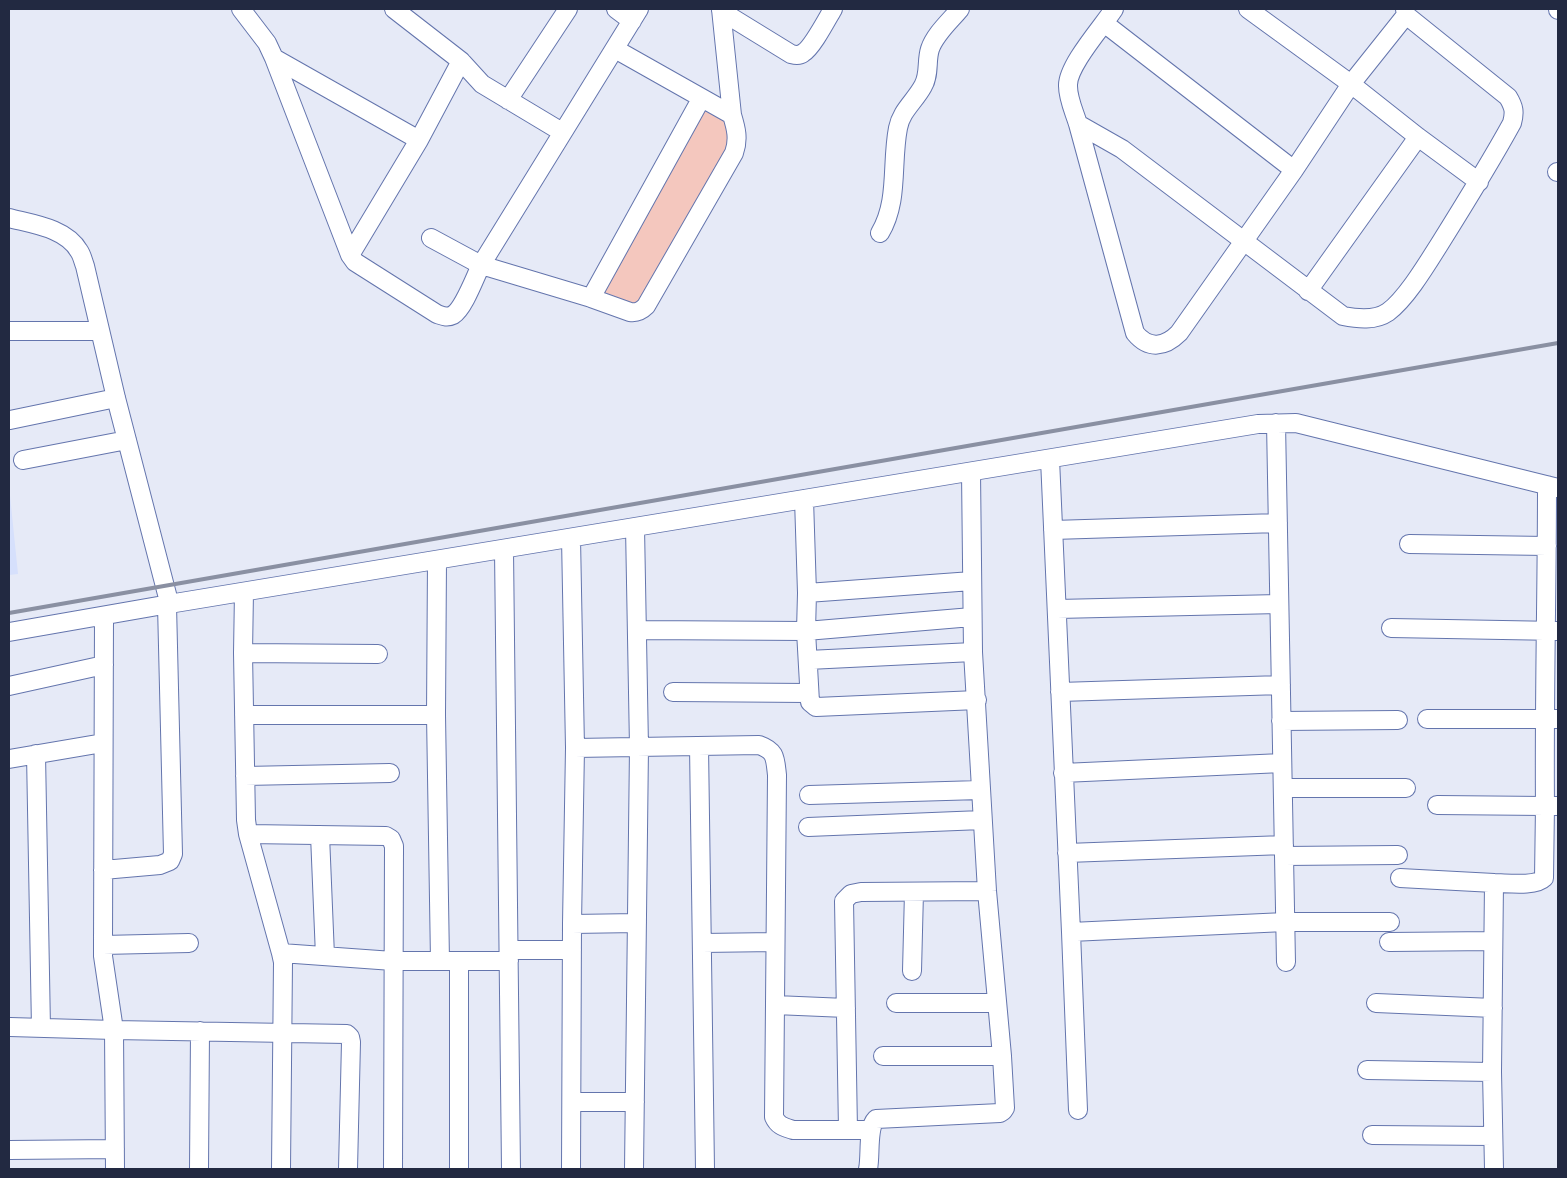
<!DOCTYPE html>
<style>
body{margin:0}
#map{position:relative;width:1567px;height:1178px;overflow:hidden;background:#e6eaf7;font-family:Inter,sans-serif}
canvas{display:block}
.frame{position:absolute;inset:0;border:10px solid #222941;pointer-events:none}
</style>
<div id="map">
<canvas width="1567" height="1178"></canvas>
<div class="frame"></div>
</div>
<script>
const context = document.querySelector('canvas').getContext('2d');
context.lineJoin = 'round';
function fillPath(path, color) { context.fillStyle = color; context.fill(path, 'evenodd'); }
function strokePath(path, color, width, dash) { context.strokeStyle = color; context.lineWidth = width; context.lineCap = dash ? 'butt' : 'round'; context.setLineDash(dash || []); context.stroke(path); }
fillPath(new Path2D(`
 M 9,486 L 18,574 L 9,575 Z`), '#d6e0fc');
fillPath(new Path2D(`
 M 703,111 L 724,118 L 734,137 L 637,309 L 599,292 Z`), '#f4c7be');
const minor = new Path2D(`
 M 241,9 L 267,43 L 274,58 L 350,255 L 355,262 L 437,314 C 443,316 447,318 453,315 C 464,308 475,277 481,265 L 639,9
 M 394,9 L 461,61 L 482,84 L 562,132
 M 616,9 L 632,21
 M 723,9 L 721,11 L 791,54 C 795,55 799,56 803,53 C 812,48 827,19 833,9
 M 1114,9 C 1103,26 1067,66 1068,86 C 1068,99 1074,111 1078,124 L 1122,149 L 1343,316 C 1358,319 1375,321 1388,312 C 1406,299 1427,264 1439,245 C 1464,205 1489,165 1512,123 C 1515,112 1514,107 1508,97 L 1406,15
 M 1248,9 L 1351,84 L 1418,137 L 1479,182
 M 1558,9 L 1558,10
 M 1104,23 L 1294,170
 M 615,49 L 732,115 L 721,9
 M 274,58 L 419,140 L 461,61
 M 508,100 L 568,9
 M 1078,124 L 1135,333 C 1149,350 1165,347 1179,333 L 1294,170 L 1351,84 L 1406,15 L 1405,9
 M 1557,172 L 1558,172
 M 9,218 C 32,224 66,228 79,251 C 82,255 83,261 85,266 L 116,398 L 168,598 L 170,602 L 175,603 L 1258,424 L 1296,423 L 1558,488
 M 880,233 C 899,201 891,164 898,128 C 901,111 915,101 923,86 C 930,74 926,61 930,49 C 935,34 950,21 960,9
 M 431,238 L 481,265 L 591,298 L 630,312 C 637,313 641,311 646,306 L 734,153 C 739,139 736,128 732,115
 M 350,255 L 419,140
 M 1308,291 L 1418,137
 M 591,298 L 701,99
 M 9,331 L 100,331
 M 10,420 L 116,398
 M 1276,423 L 1286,962
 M 1050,459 L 1071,932 L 1078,1110
 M 23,460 L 127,440
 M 1547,485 C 1547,592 1544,699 1545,806 L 1558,806
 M 804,499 L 807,593 L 806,631 L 810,702 L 816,707 L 977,700
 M 1053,530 L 1278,523
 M 571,538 L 575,748 L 572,924 L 571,1169
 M 1409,544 L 1547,546
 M 504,550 L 511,1169
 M 437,560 L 436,715 L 440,961
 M 244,592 L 243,653 L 246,820 L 248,834 L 281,953 L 283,962 L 281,1169
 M 807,593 L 972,581
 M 1057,609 L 1279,604
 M 1391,628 L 1558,631
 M 637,630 L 806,631 L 972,617
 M 9,632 L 175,603
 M 243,653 L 378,654
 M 808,660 L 973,652
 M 9,686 L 104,665
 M 673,692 L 808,693
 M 1060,692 L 1281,685
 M 244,715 L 436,715
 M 1427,719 L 1558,719
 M 1281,721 L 1398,720
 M 699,746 L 705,1169
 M 575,748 L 759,745 C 776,751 775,758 777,775 L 774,1117 C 778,1126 784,1127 793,1130 L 871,1130
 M 36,754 L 41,1028
 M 9,759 L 103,743
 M 1063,773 L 1282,763
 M 245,776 L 390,773
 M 1283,788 L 1406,788
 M 809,795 L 980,790
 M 1437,805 L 1545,806 L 1544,878 C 1535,887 1507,883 1494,883 L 1492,1072 L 1494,1169
 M 808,827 L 982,820
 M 248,834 L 386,836 L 391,839 L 394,846 L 393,1169
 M 320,835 L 325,956
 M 1067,853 L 1284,845
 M 1284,856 L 1398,855
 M 103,870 L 160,865 L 170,861 L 173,854 L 167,605
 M 1400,878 L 1494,883
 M 572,924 L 637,923
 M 1071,932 L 1285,922 L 1390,922
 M 1389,942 L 1493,941
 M 702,943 L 775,942
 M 103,945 L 104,616
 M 509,950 L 572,950
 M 281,953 L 393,961 L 509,961
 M 912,971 L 914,892
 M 896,1003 L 996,1003
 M 1376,1003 L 1493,1008
 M 775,1005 L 846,1008
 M 10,1027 L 114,1030 L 347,1034 L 350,1037 L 351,1042 L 348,1169
 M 883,1056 L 1002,1056
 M 1367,1070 L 1492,1072
 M 572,1102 L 635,1102
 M 848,1130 L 844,901 L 851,894 L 861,892 L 987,891
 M 1372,1135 L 1493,1136
 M 9,1150 L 115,1149
 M 115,1169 L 114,1030 L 103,956 L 103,945 L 189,943
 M 199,1169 L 200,1031
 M 459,1169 L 459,961
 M 634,1169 L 639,747 L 635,527
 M 868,1169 C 871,1156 867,1128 876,1119 L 1000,1113 L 1003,1111 L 1005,1108 L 1002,1056 L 987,891 L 973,652 L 971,472`);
strokePath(minor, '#6475ad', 20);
strokePath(minor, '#fff', 18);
strokePath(new Path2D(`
 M 9,613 L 1558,343`), '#8a90a2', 4);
</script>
